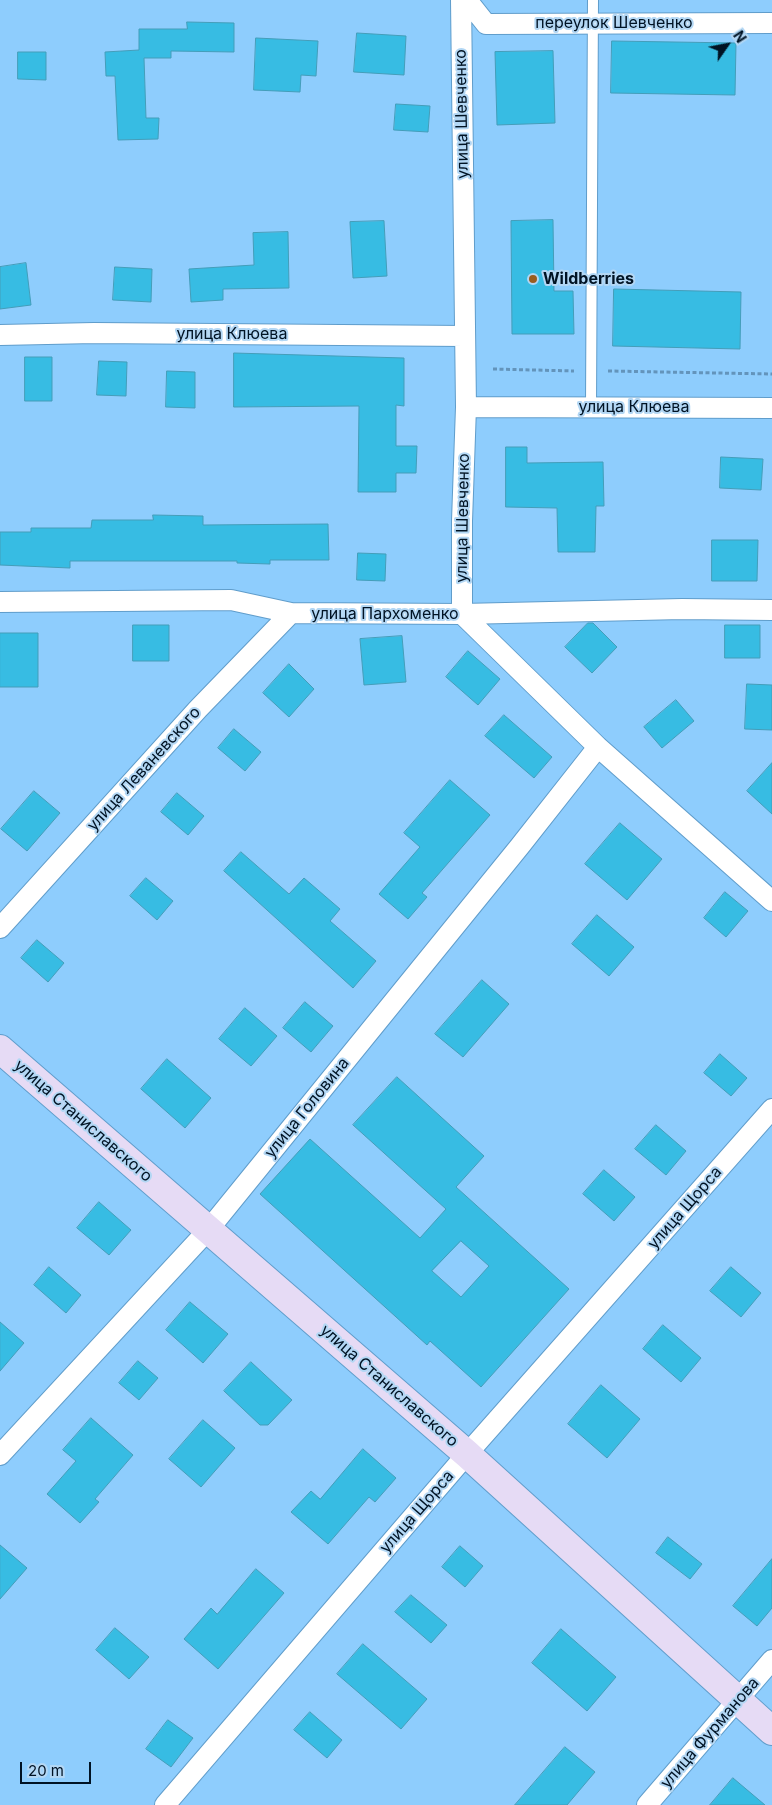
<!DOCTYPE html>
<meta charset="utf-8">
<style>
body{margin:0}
#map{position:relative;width:772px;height:1805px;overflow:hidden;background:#8ecdfd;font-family:Inter,sans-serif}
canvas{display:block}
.north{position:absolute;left:702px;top:20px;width:50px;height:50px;-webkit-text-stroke:4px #b3d7f4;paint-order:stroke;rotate:57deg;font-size:14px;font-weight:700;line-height:20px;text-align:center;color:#001324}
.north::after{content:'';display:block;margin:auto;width:18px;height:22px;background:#001324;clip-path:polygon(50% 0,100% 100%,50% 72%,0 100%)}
.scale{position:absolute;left:20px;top:1762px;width:71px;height:22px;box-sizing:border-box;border:2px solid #001324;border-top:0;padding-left:6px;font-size:15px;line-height:18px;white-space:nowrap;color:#001324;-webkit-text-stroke:4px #b3d7f4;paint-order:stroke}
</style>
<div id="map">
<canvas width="772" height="1805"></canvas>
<div class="north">N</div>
<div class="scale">20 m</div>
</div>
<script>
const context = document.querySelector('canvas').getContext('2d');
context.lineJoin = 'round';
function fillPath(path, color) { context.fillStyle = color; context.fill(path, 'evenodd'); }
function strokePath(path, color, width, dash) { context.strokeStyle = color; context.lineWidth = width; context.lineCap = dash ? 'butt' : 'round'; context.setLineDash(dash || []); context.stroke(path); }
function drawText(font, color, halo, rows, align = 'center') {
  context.font = font + ' Inter,sans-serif'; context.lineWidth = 4; context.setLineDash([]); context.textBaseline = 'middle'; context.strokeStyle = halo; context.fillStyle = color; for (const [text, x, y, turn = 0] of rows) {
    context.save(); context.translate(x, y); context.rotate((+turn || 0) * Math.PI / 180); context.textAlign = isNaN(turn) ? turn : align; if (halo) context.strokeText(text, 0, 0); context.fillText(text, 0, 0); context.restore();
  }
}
const building = new Path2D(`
 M 187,22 L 234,23 L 234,52 L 171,51 L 171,58 L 144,58 L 146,118 L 159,118 L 158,139 L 118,140 L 115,76 L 106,76 L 105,52 L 139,50 L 139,29 L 187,29 Z
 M 357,33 L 406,36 L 404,75 L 354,72 Z
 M 256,38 L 318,41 L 316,76 L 301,75 L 300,92 L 254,90 Z
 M 612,41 L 736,43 L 735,95 L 611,93 Z
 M 553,51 L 555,123 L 497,125 L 495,52 Z
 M 18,52 L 46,52 L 46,80 L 18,79 Z
 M 396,104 L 430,106 L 428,132 L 394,130 Z
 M 553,220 L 554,291 L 573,291 L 574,334 L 512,334 L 511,221 Z
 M 384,221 L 387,276 L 353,278 L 350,222 Z
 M 288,232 L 289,288 L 223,289 L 223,300 L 191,302 L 189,269 L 254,265 L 253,233 Z
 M 26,263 L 31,305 L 0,309 L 0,267 Z
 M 115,267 L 152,269 L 151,302 L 113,300 Z
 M 614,289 L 741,292 L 740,349 L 613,346 Z
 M 234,353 L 404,358 L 404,406 L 396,405 L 396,446 L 417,446 L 416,473 L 396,473 L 396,492 L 358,492 L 359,406 L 234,407 Z
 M 25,357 L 52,357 L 52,401 L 25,401 Z
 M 99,361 L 127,362 L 126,396 L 97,395 Z
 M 167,371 L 195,372 L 195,408 L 166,407 Z
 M 506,447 L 527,447 L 527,463 L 603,462 L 604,506 L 596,506 L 595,552 L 558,552 L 557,508 L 506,507 Z
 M 721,457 L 763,459 L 761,490 L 720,488 Z
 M 153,515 L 203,516 L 203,525 L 328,524 L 329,560 L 270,560 L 270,564 L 237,563 L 237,561 L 70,561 L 70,568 L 0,565 L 0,532 L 31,532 L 31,528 L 91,528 L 92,520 L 153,520 Z
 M 712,540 L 758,540 L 757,581 L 712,581 Z
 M 358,553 L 386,554 L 385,581 L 357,580 Z
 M 588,623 L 593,623 L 617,647 L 592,673 L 565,647 Z
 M 133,625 L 169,625 L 169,661 L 133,661 Z
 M 725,625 L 760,625 L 760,658 L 725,658 Z
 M 0,633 L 38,633 L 38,687 L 0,687 Z
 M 402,636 L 406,682 L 364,685 L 360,639 Z
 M 468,651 L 500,679 L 478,705 L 446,677 Z
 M 289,664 L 314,689 L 289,717 L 263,693 Z
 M 747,684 L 772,685 L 772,730 L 745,729 Z
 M 676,700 L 694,721 L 662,748 L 644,727 Z
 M 504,715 L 552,757 L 534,778 L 485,736 Z
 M 234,729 L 261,752 L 245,771 L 218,748 Z
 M 772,763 L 772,814 L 747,791 Z
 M 450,780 L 490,815 L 422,893 L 427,897 L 408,919 L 379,894 L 420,847 L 404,833 Z
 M 34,791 L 60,813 L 27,851 L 1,829 Z
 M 177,793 L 204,816 L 188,835 L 161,812 Z
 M 620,823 L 662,859 L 627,900 L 585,864 Z
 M 241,852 L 289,894 L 304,878 L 340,909 L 330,921 L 376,961 L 353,988 L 224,871 Z
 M 146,878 L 173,901 L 157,920 L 130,896 Z
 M 725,892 L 748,911 L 726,937 L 704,918 Z
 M 597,915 L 634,947 L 609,976 L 572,944 Z
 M 37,940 L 64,963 L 48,982 L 21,958 Z
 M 482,980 L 509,1004 L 463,1057 L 435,1034 Z
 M 305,1002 L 333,1026 L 311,1052 L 283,1028 Z
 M 245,1008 L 277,1036 L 251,1066 L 219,1039 Z
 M 720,1054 L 747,1078 L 731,1096 L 704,1073 Z
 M 167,1059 L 211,1098 L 185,1128 L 141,1089 Z
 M 397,1077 L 484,1156 L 456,1187 L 569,1289 L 481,1387 L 430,1341 L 427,1345 L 260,1194 L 310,1139 L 420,1238 L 446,1209 L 353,1125 ZM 461,1241 L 489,1266 L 461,1297 L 432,1271 Z
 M 656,1125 L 686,1151 L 666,1175 L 635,1149 Z
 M 604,1170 L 635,1197 L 614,1221 L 583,1194 Z
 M 99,1202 L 131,1230 L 109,1255 L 77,1228 Z
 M 49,1267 L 81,1295 L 66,1313 L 34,1285 Z
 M 731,1267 L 761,1293 L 741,1317 L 710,1291 Z
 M 190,1302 L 228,1334 L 203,1363 L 166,1330 Z
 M 0,1322 L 24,1343 L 0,1371 Z
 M 663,1325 L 701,1358 L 681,1382 L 643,1349 Z
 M 138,1361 L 158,1378 L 139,1400 L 119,1383 Z
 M 251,1362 L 292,1400 L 268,1425 L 260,1425 L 224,1391 Z
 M 601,1385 L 640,1419 L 607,1458 L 568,1424 Z
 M 91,1418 L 133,1455 L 95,1499 L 99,1502 L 80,1523 L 47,1494 L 76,1461 L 63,1450 Z
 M 203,1420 L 235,1448 L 201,1487 L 169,1459 Z
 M 363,1449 L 396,1478 L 375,1502 L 369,1497 L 328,1544 L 291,1512 L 311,1491 L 320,1499 Z
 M 668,1537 L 702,1564 L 690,1579 L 656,1553 Z
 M 0,1545 L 27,1568 L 0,1599 Z
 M 460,1546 L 483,1566 L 465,1587 L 442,1567 Z
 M 772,1559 L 772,1608 L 757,1626 L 733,1606 Z
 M 256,1569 L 284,1593 L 218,1669 L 184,1639 L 211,1608 L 217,1614 Z
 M 411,1595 L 447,1625 L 431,1643 L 395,1612 Z
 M 115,1628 L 149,1657 L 129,1679 L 96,1650 Z
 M 561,1629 L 616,1677 L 587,1711 L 532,1663 Z
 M 363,1644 L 427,1699 L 401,1729 L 337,1674 Z
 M 310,1712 L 342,1740 L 327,1758 L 294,1730 Z
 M 168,1720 L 193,1738 L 171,1767 L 146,1749 Z
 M 565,1747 L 595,1772 L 567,1805 L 515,1805 Z
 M 733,1778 L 765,1805 L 710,1805 Z`);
fillPath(building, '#37bce3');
strokePath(building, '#449db9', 1);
const lane = new Path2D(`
 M 591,407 L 593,0`);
const street = new Path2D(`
 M 461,0 L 466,407 L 462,521 L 462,614 L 598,747 L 772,901
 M 467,0 L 486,24 L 772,23
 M 0,335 L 94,333 L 464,336
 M 466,407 L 772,408
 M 0,602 L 231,600 L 291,613 L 462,614 L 682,609 L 772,610
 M 0,928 L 198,709 L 291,613
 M 0,1455 L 209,1229 L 520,846 L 598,747
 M 165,1805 L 467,1454 L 772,1109
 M 647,1805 L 772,1660`);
const secondary = new Path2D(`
 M 0,1049 L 467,1454 L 772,1731`);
strokePath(lane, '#609dcb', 12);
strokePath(street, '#609dcb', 22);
strokePath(secondary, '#609dcb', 30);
strokePath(new Path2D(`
 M 493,369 L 574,371
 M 608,371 L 772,374`), '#6394bb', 3, [4, 2.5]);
strokePath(lane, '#fff', 10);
strokePath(street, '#fff', 20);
strokePath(secondary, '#e6dbf5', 28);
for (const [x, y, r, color] of [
 [533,279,5,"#995d1f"]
]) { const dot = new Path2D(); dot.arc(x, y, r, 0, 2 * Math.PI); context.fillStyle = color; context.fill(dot); strokePath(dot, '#b3d7f4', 2); }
drawText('16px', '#001324', '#b3d7f4', [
 ["переулок Шевченко",614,23],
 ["улица Шевченко",462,114,-91],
 ["улица Клюева",232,334],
 ["улица Клюева",634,407],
 ["улица Шевченко",463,518,-89],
 ["улица Пархоменко",385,614],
 ["улица Леваневского",144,769,-48],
 ["улица Головина",307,1108,-51],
 ["улица Станиславского",83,1121,41],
 ["улица Щорса",685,1208,-49],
 ["улица Станиславского",389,1386,41],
 ["улица Щорса",417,1512,-49],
 ["улица Фурманова",710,1733,-49]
]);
drawText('bold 16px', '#001324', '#b3d7f4', [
 ["Wildberries",543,279]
], 'left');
</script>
